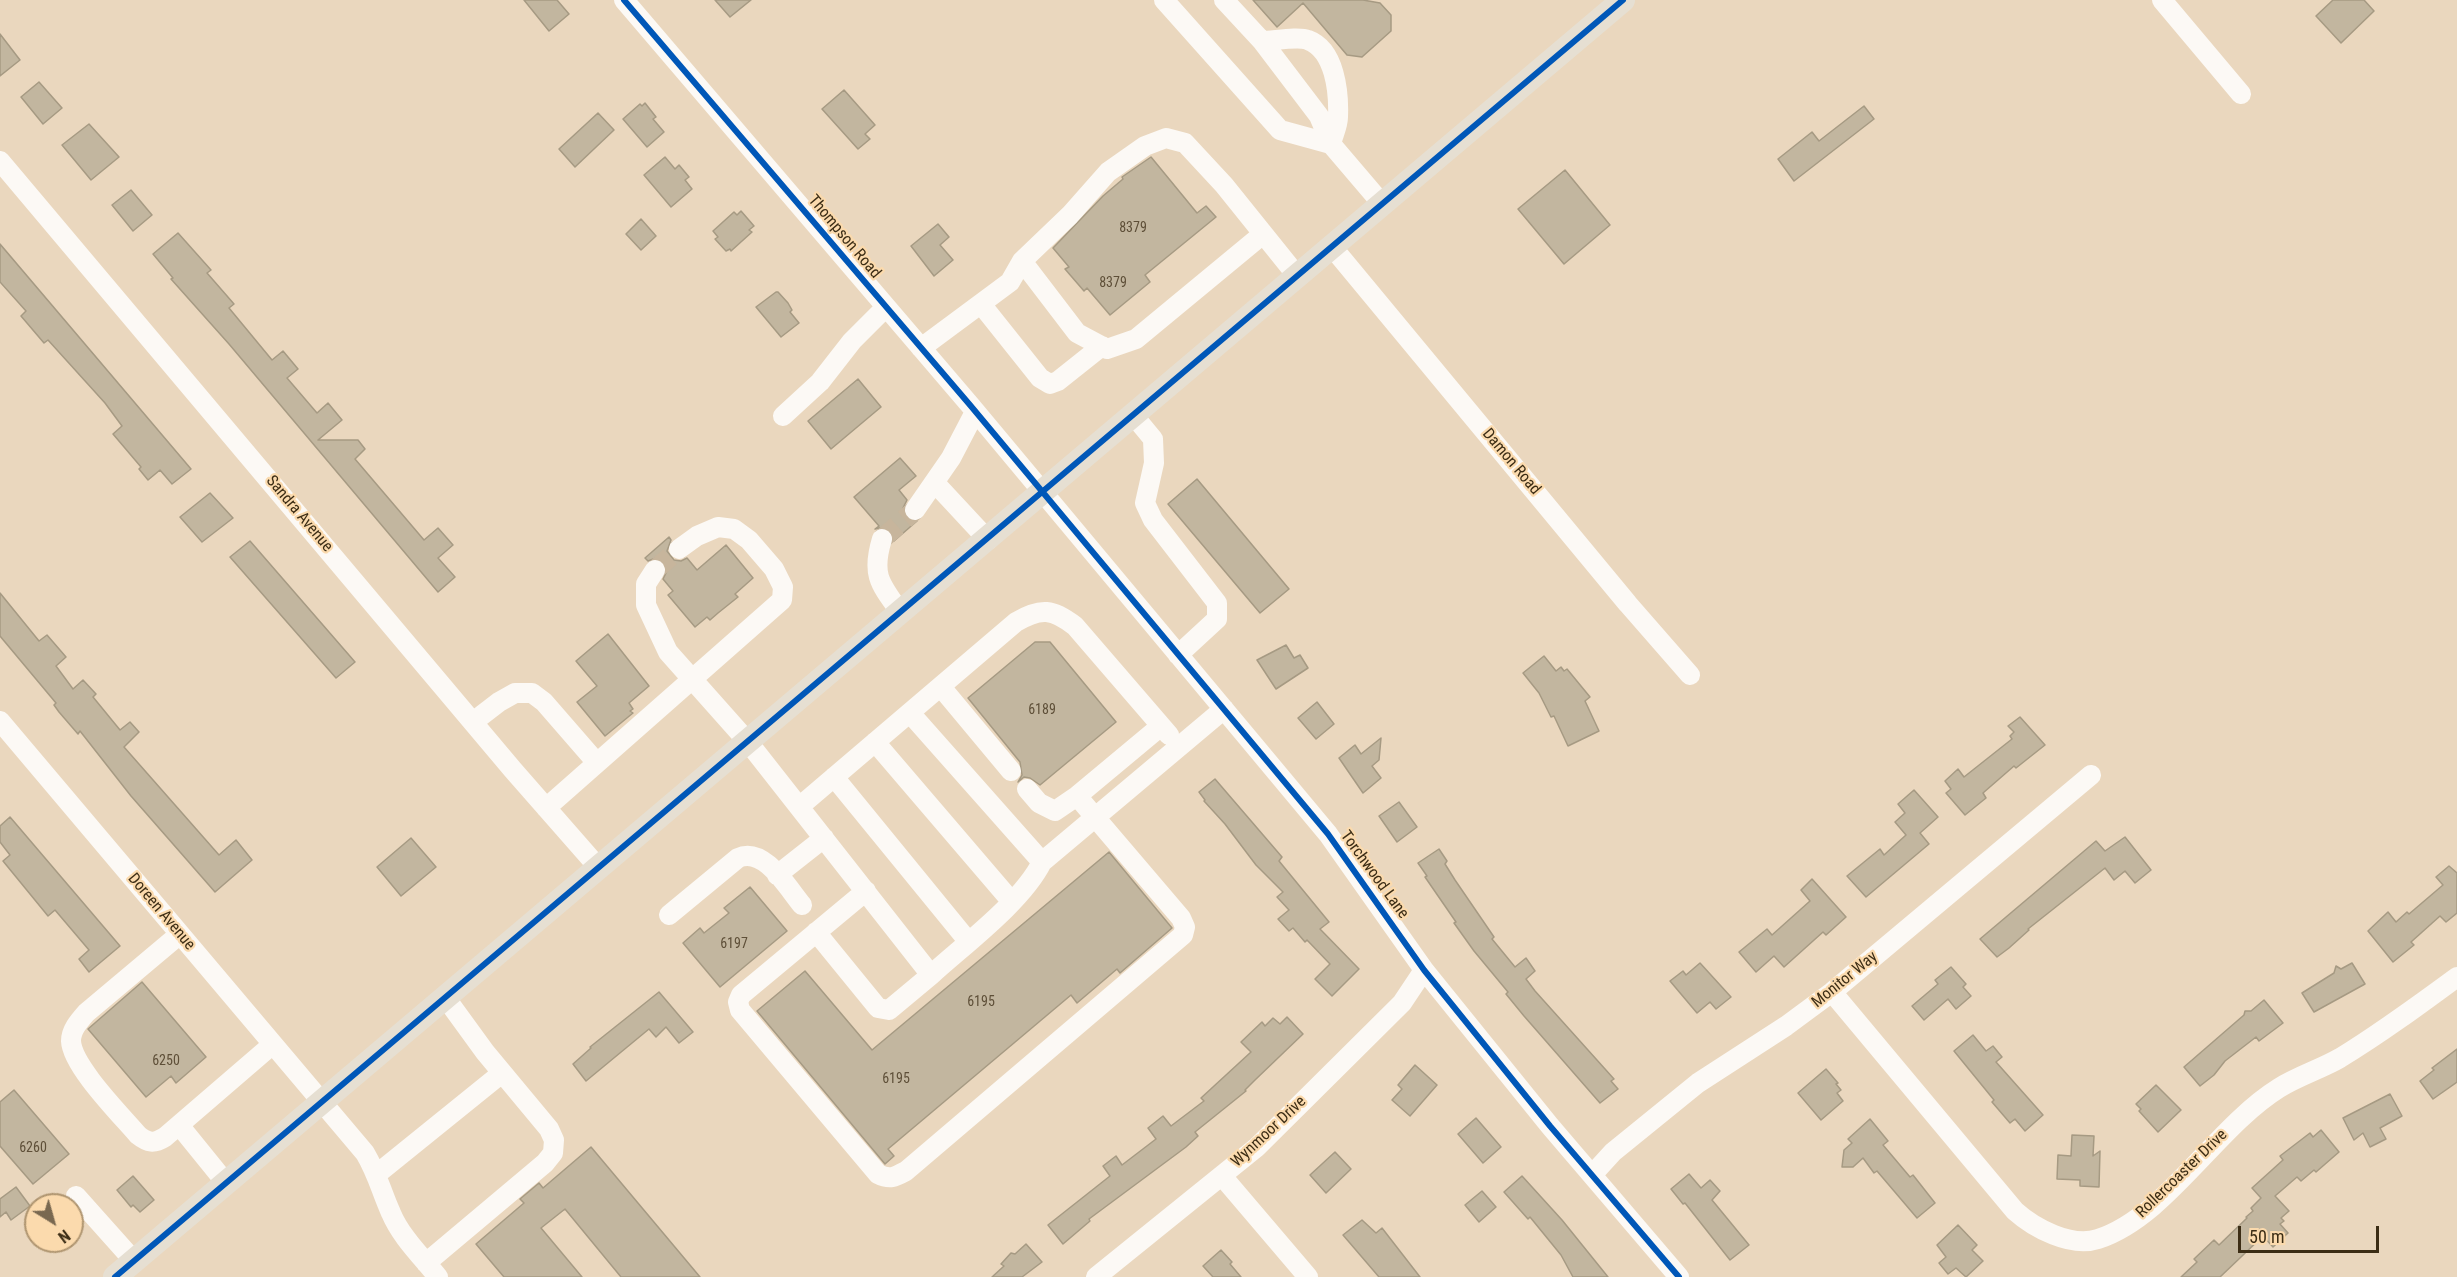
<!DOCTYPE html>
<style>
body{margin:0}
#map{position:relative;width:2457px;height:1277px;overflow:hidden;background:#ead7be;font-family:"Roboto Condensed",sans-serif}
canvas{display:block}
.north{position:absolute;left:24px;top:1193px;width:60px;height:60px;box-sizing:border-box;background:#fbdaad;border:2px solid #af9570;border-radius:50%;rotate:143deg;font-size:16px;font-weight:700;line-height:24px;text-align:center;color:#3c2d15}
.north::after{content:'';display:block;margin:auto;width:21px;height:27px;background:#796850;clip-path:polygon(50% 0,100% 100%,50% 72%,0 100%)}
.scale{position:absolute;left:2238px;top:1226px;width:141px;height:27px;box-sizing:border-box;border:3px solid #3c2d15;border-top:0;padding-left:8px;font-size:18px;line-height:21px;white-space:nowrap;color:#3c2d15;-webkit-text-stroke:4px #fbdaad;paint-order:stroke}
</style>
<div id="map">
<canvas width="2457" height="1277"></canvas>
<div class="north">N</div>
<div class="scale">50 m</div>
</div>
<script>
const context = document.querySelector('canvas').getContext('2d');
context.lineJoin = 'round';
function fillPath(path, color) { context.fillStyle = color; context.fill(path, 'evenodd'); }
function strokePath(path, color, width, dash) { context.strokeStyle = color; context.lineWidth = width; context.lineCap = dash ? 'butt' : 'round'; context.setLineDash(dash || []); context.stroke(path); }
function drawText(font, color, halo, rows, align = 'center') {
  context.font = font + ' "Roboto Condensed",sans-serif'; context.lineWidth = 4.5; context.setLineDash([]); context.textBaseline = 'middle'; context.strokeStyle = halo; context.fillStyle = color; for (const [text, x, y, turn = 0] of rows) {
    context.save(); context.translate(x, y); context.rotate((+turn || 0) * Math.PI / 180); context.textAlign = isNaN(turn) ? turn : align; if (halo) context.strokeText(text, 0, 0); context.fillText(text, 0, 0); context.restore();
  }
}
const building = new Path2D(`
 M 524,0 L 557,0 L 569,14 L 549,31 Z
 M 715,0 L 751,0 L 730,17 Z
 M 1253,0 L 1363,0 L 1380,3 L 1391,15 L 1391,31 L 1362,57 L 1347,55 L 1303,3 L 1277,27 Z
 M 2333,0 L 2364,0 L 2374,11 L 2341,43 L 2316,16 Z
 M 0,34 L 20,60 L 0,76 Z
 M 39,82 L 62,108 L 43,124 L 21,97 Z
 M 844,90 L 875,125 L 865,134 L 870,139 L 858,149 L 822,109 Z
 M 645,103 L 656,117 L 653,119 L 664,132 L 647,147 L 623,119 L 640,104 L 642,106 Z
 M 1864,106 L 1874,119 L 1794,181 L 1778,159 L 1812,132 L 1819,141 Z
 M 598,113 L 614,130 L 575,167 L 559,149 Z
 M 89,124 L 119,157 L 91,180 L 62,145 Z
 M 665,157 L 675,169 L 679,165 L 689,177 L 685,180 L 692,189 L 671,207 L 644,175 Z
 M 1151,157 L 1197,213 L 1206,206 L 1216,217 L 1145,275 L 1150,282 L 1110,315 L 1087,288 L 1084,291 L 1065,269 L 1069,267 L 1053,248 L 1103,196 L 1123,179 L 1122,177 Z
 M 1565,170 L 1610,225 L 1564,264 L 1518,209 Z
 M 131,190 L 152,215 L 133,231 L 112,205 Z
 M 741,211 L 754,226 L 749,230 L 752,232 L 731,251 L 730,249 L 726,251 L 715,239 L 718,237 L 713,231 L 734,212 L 737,215 Z
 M 641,219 L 656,236 L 641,250 L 626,234 Z
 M 938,224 L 949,237 L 940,245 L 953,260 L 934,276 L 911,246 Z
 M 178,233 L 211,270 L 207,273 L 234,304 L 229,308 L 272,360 L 283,351 L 298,369 L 287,378 L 317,413 L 328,403 L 342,420 L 318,440 L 358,440 L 365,449 L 355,459 L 424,540 L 438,528 L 453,545 L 438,558 L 455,577 L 438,592 L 229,344 L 171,279 L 173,278 L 153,254 Z
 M 0,244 L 191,469 L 172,484 L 160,470 L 148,480 L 139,469 L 141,467 L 113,434 L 122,426 L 105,403 L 48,340 L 44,343 L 21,316 L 26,311 L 0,282 Z
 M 776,292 L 778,292 L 788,303 L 792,310 L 790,312 L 799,323 L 781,337 L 756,307 Z
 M 858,379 L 881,407 L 831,449 L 808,421 Z
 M 900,458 L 916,476 L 899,490 L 907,500 L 903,508 L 904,515 L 909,520 L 917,521 L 894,541 L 890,530 L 884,527 L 875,529 L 879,526 L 854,497 Z
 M 1197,479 L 1289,589 L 1260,613 L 1168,504 Z
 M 210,493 L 233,518 L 202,542 L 180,517 Z
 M 669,537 L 671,540 L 667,551 L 674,560 L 681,561 L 687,558 L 697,570 L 726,545 L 753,578 L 735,594 L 738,597 L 718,613 L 710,620 L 707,617 L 695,627 L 668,595 L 673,591 L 663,579 L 667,571 L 665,564 L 656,558 L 648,561 L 645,558 Z
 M 250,541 L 355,662 L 336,678 L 230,557 Z
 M 0,593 L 39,641 L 47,635 L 66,657 L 56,666 L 73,689 L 83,680 L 96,694 L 93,697 L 120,730 L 130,722 L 139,732 L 124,747 L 219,855 L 236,840 L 252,860 L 215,892 L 131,796 L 80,731 L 78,734 L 59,712 L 54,705 L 56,703 L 0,636 Z
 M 608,634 L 649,686 L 629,703 L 633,709 L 630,711 L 633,713 L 605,736 L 577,702 L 597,686 L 576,661 Z
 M 1035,642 L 1050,642 L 1116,722 L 1040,785 L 1030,778 L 1024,777 L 1018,782 L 1022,775 L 1020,762 L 968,698 Z
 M 1286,645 L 1294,658 L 1300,655 L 1308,668 L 1276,689 L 1257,660 Z
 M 1544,656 L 1556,671 L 1561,667 L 1564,671 L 1567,669 L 1590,697 L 1585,701 L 1599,731 L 1568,746 L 1554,716 L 1551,717 L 1539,693 L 1523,673 Z
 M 1317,702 L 1334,724 L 1316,739 L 1298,718 Z
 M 2020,717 L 2045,745 L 2016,768 L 2014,766 L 1983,793 L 1986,798 L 1965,815 L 1946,793 L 1951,789 L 1945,781 L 1958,769 L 1964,777 L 2012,739 L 2010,736 L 2014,732 L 2008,726 Z
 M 1381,738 L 1379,760 L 1372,766 L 1381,778 L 1363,793 L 1339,758 L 1355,745 L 1361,754 Z
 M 1215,779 L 1282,857 L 1279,861 L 1329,922 L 1320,929 L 1359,969 L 1332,996 L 1315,979 L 1330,964 L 1307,940 L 1305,942 L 1293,928 L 1289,931 L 1278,919 L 1289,910 L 1277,897 L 1283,892 L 1256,865 L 1225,824 L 1204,801 L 1205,800 L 1199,792 Z
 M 1914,790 L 1938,817 L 1920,833 L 1929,844 L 1866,897 L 1847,876 L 1880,849 L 1884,855 L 1906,835 L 1895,822 L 1905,813 L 1898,804 Z
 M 1399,802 L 1417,827 L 1397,842 L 1379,816 Z
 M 10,817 L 120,946 L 89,972 L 79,959 L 89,950 L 55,910 L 48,916 L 3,861 L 10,855 L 0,842 L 0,826 Z
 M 2125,837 L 2151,870 L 2135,883 L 2125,871 L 2114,880 L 2105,868 L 2028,929 L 2029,930 L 2009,948 L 1997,957 L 1980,939 L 2096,841 L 2105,851 Z
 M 411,838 L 436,867 L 401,896 L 377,867 Z
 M 1439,849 L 1447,861 L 1445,864 L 1455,880 L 1494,937 L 1492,939 L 1515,967 L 1526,958 L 1535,971 L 1526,979 L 1535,991 L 1614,1079 L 1611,1081 L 1618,1089 L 1600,1103 L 1524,1016 L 1506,994 L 1508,992 L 1474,951 L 1454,923 L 1456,922 L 1425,877 L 1427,876 L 1418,863 Z
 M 1109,852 L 1172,928 L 1120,973 L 1117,969 L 1077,1003 L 1071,995 L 888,1149 L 894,1156 L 885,1164 L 757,1011 L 805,971 L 872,1050 Z
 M 2449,866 L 2457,873 L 2457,913 L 2446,922 L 2440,916 L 2411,942 L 2414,945 L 2393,962 L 2368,931 L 2388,912 L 2396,922 L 2407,912 L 2409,914 L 2443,885 L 2436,877 Z
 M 1812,879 L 1846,917 L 1826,935 L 1823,932 L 1784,967 L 1774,956 L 1756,972 L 1739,952 L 1767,929 L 1772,935 L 1810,901 L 1801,890 Z
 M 750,887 L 787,931 L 720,987 L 683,943 L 700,928 L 704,933 L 729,913 L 724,908 Z
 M 1700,963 L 1731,997 L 1716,1009 L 1710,1002 L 1697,1013 L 1670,981 L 1683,971 L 1686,975 Z
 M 2352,963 L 2365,984 L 2314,1012 L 2302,993 L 2334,973 L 2336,966 L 2341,969 Z
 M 1951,967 L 1966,984 L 1963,987 L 1971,996 L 1956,1009 L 1948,999 L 1924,1020 L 1912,1006 L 1938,984 L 1935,980 Z
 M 142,982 L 206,1057 L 176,1083 L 171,1076 L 146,1097 L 88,1029 Z
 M 659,992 L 693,1032 L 679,1043 L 666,1027 L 656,1037 L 649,1029 L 586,1081 L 573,1064 L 591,1048 L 590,1047 Z
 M 2264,1000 L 2283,1023 L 2259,1041 L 2256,1037 L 2225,1061 L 2214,1075 L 2200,1086 L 2184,1067 L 2244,1015 L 2245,1011 L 2251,1011 Z
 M 1287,1017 L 1303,1034 L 1255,1080 L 1245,1090 L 1246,1091 L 1195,1132 L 1198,1136 L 1186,1147 L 1089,1219 L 1090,1221 L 1063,1244 L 1048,1225 L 1110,1176 L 1103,1166 L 1116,1156 L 1122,1165 L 1156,1139 L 1148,1128 L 1163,1116 L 1171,1126 L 1204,1101 L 1201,1098 L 1251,1052 L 1241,1042 L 1262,1022 L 1265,1026 L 1273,1018 L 1280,1024 Z
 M 1973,1035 L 1986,1051 L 1993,1046 L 2002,1057 L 1996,1062 L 2043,1115 L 2025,1131 L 2015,1119 L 2010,1123 L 1992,1102 L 1994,1100 L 1954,1051 Z
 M 2457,1049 L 2457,1082 L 2433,1099 L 2420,1081 L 2434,1070 L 2432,1068 Z
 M 1415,1065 L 1437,1085 L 1410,1116 L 1392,1100 L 1402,1089 L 1398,1085 Z
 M 1826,1069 L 1838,1083 L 1836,1084 L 1841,1090 L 1837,1093 L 1843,1101 L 1821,1120 L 1798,1093 Z
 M 2156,1085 L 2181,1110 L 2158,1132 L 2139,1111 L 2141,1109 L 2136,1104 Z
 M 14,1090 L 69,1154 L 33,1184 L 0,1146 L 0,1102 Z
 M 2390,1094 L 2402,1116 L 2380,1128 L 2386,1139 L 2370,1147 L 2363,1133 L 2354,1140 L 2343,1118 Z
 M 1476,1118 L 1501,1147 L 1483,1163 L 1458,1134 Z
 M 1870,1119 L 1888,1141 L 1883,1145 L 1910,1177 L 1913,1175 L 1935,1203 L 1917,1218 L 1877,1171 L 1874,1173 L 1863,1158 L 1853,1167 L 1842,1167 L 1844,1150 L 1852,1143 L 1848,1139 Z
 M 2321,1130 L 2339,1152 L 2316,1172 L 2314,1170 L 2301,1181 L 2297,1177 L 2275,1196 L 2289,1211 L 2281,1218 L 2284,1221 L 2280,1224 L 2288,1233 L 2273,1247 L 2263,1236 L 2220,1277 L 2181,1277 L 2197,1262 L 2194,1259 L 2214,1240 L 2219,1245 L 2247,1218 L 2246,1217 L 2253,1211 L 2251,1208 L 2261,1198 L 2252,1188 L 2283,1160 L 2280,1156 L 2310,1133 L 2313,1137 Z
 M 2072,1135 L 2094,1136 L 2093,1156 L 2100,1151 L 2099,1187 L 2080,1186 L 2080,1180 L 2057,1179 L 2058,1155 L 2071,1156 Z
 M 591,1147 L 700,1277 L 621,1277 L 565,1209 L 541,1228 L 582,1277 L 504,1277 L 476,1244 L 524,1203 L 520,1199 L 539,1183 L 543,1188 Z
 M 1335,1152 L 1351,1169 L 1326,1193 L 1310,1175 Z
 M 1689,1174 L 1701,1188 L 1710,1180 L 1720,1191 L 1712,1200 L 1749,1245 L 1730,1260 L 1685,1203 L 1683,1204 L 1671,1189 Z
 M 133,1176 L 154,1200 L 140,1212 L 133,1205 L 131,1207 L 117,1190 Z
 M 1522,1176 L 1562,1220 L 1608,1277 L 1573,1277 L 1561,1255 L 1530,1217 L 1528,1219 L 1504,1192 Z
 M 16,1187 L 30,1206 L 11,1220 L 6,1212 L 0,1217 L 0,1199 Z
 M 1482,1191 L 1496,1207 L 1479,1222 L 1465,1205 Z
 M 1362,1220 L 1376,1233 L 1382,1228 L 1420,1277 L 1379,1277 L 1343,1235 Z
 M 1958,1225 L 1977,1245 L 1972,1250 L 1983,1261 L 1966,1277 L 1956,1268 L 1948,1274 L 1939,1263 L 1946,1257 L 1937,1245 Z
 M 1026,1244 L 1042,1262 L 1022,1277 L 992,1277 L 1004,1266 L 1001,1264 L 1011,1253 L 1015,1254 Z
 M 1221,1250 L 1232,1262 L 1230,1264 L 1241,1277 L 1213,1277 L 1203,1266 Z`);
fillPath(building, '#c2b69f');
strokePath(building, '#a69a83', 1.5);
strokePath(new Path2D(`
 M 882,539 L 915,510
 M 655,570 L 679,549`), '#c7b59c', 20, [20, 10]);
strokePath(new Path2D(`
 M 624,0 L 970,405 L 1328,834 L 1424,970 L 1550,1126 L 1679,1277
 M 1164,0 L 1280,130 L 1331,144
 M 1224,0 L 1262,41 C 1273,41 1298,36 1308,40 C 1335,50 1339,92 1338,117 C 1338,126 1333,135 1331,144
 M 2162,0 L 2241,94
 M 1262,41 L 1319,116 L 1331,144 L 1383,205
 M 0,161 L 513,770 L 598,867
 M 1333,248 L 1628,604 L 1690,675
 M 1022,261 L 1077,333 L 1107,349 L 1136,339 L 1263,234
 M 981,304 L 1040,378 L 1050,384 L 1058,381 L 1102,346
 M 921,348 L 1010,282 L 1022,261 L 1070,215 L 1108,172 L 1145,146 L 1166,138 L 1185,143 L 1224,185 L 1298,277
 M 783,416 L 820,382 L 852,341 L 886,307
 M 1134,416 L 1153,439 L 1154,463 L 1145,503 L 1153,520 L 1217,603 L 1217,619 L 1178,655
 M 935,483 L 988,540
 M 915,510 L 951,458 L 975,412
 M 882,539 C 871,575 880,584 901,613
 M 655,570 L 646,584 L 646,605 L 668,652 L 748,742 L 931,975 C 965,944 1022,902 1042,862 L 1224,709
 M 941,687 L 1011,771
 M 910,713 L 1042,862
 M 0,721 L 365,1153 C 378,1175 381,1191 391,1213 C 401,1237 422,1257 438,1277
 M 473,722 L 499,702 L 515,693 L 532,693 L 544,702 L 597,763
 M 875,742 L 1012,902
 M 834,777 L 968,941
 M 1027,789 L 1039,803 L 1055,811 L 1077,796
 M 799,807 L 1016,622 C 1041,607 1053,609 1075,626 L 1169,735
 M 546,808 L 782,600 L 783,587 L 774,569 L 749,540 L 734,529 L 718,527 L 697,536 L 679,549
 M 777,875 L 824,838
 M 866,891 L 741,995 L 738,1002 L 740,1010 L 878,1174 C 890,1180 895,1177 906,1171 L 1183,935 L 1185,927 L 1181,918 L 1077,796 L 1161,726
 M 669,915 L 738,858 C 764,846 787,887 802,905
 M 816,932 L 878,1008 L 889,1010 L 931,975
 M 180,934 L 86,1013 C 79,1021 71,1030 71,1041 C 72,1066 121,1115 138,1135 C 148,1143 154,1144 165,1137 L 273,1044
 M 1832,992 L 2015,1211 C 2034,1228 2071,1248 2098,1239 C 2166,1217 2215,1128 2279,1088 C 2298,1076 2321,1069 2340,1058 C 2381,1033 2419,1005 2457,977
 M 179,1125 L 226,1183
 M 377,1174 L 502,1073
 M 1592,1175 L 1613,1152 L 1698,1083 L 1786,1026 L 1832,992 L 2091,775
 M 1222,1176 L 1308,1277
 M 76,1196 L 134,1261
 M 426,1263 L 545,1163 L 553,1153 L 554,1140 L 549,1129 L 485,1052 L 445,997
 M 1096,1277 L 1257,1147 L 1402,1003 L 1424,970`), '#fcf9f5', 20);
strokePath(new Path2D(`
 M 115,1277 L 1623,0`), '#e6dfd2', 24);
strokePath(new Path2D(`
 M 624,0 L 970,405 L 1328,834 L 1424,970 L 1550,1126 L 1679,1277
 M 115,1277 L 1623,0`), '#0057b8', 6);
drawText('14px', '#5e4f38', null, [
 ["8379",1133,228],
 ["8379",1113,283],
 ["6189",1042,710],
 ["6197",734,944],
 ["6195",981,1002],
 ["6250",166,1061],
 ["6195",896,1079],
 ["6260",33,1148]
]);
drawText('16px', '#3c2d15', '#fbdaad', [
 ["Thompson Road",844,237,50],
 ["Damon Road",1511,462,50],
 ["Sandra Avenue",299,514,50],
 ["Torchwood Lane",1374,875,54],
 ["Doreen Avenue",161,912,50],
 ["Monitor Way",1845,980,-39],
 ["Wynmoor Drive",1269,1132,-43],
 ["Rollercoaster Drive",2182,1174,-44]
]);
</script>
